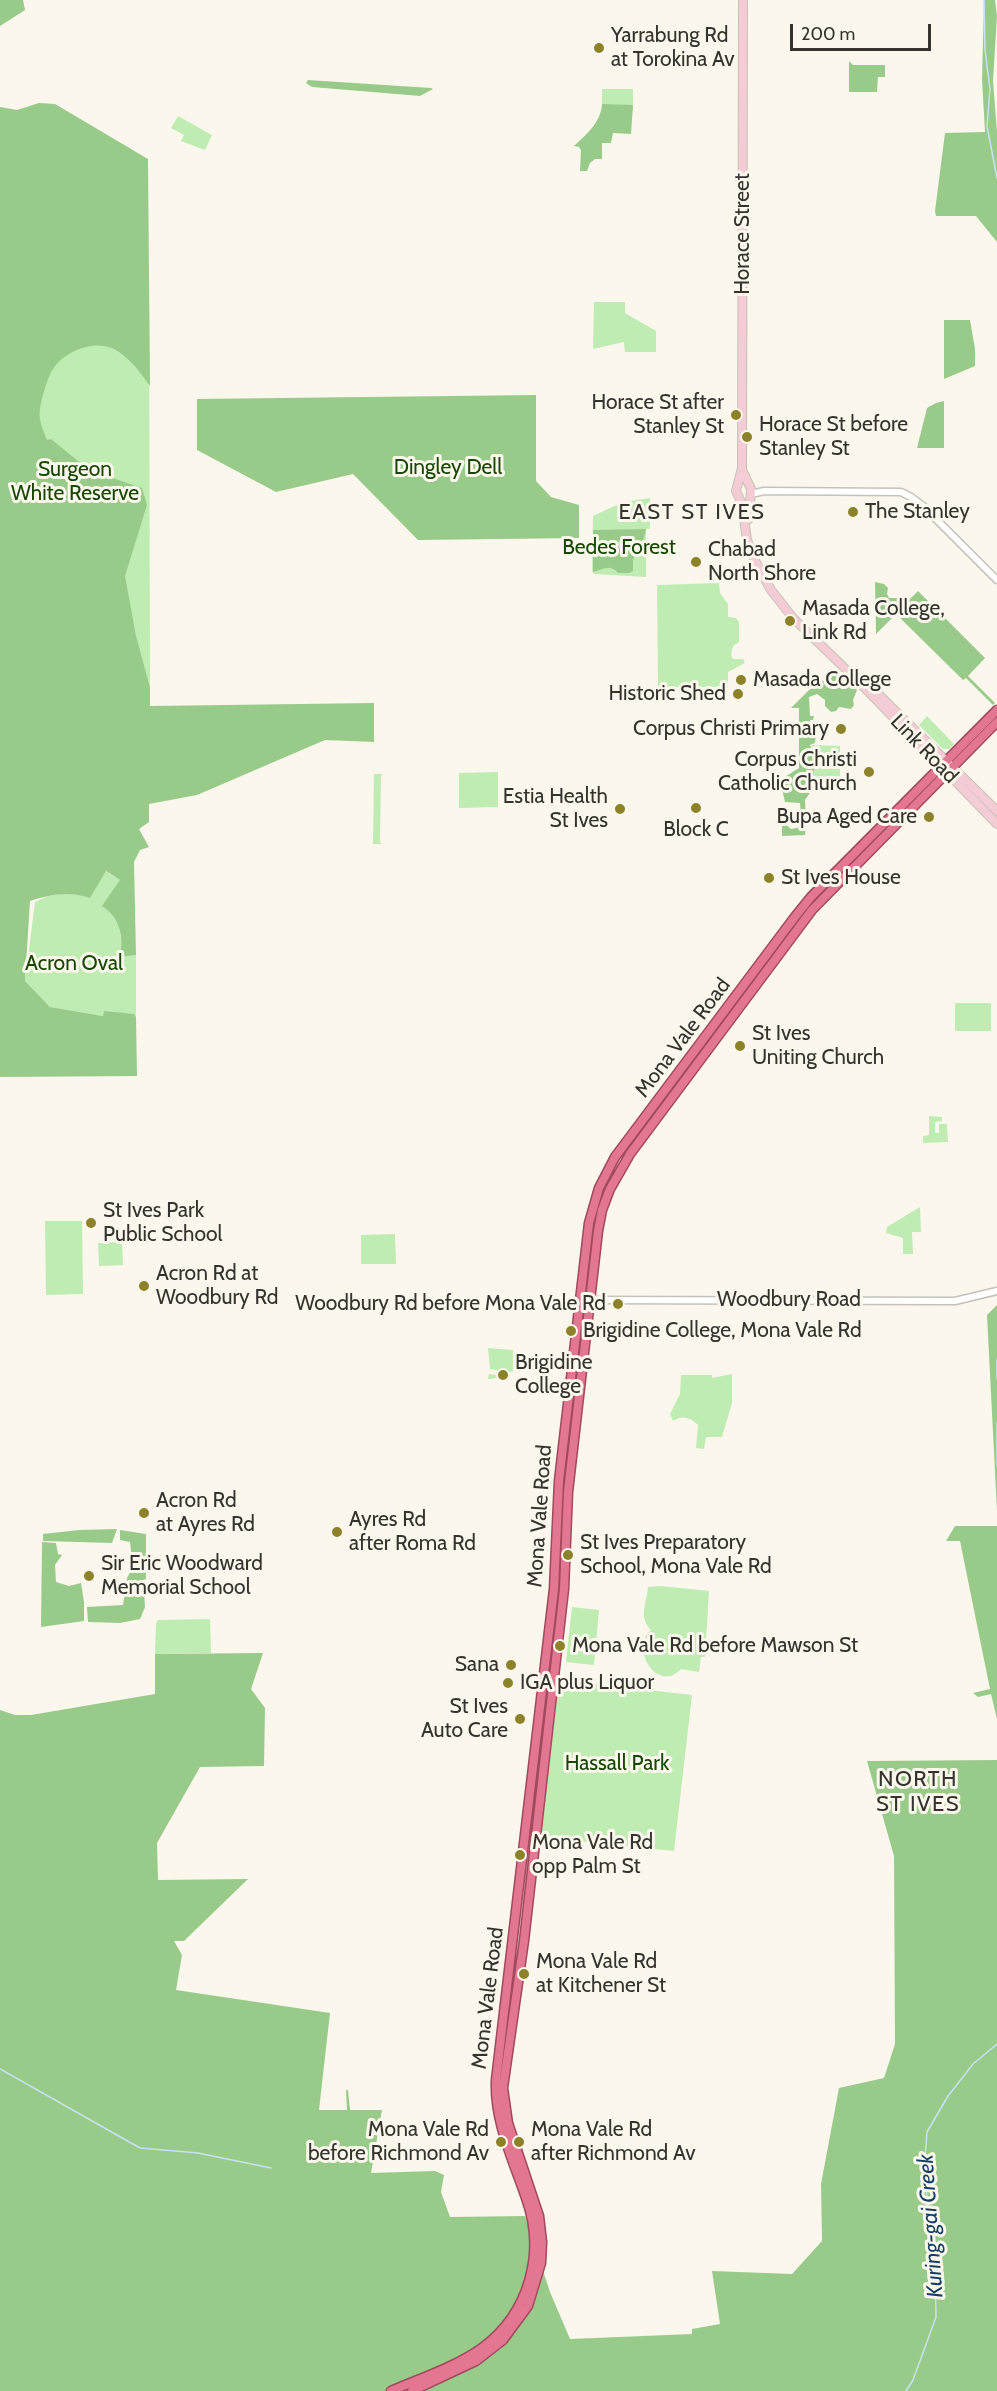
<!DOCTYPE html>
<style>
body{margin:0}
#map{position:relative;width:997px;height:2391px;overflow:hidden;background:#fbf7ec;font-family:Cabin,sans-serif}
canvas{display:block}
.scale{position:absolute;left:790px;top:24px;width:141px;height:27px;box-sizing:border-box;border:3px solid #34332e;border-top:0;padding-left:8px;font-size:18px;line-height:21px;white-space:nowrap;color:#34332e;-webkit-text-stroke:4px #fbf7ec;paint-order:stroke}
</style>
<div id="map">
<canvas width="997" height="2391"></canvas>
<div class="scale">200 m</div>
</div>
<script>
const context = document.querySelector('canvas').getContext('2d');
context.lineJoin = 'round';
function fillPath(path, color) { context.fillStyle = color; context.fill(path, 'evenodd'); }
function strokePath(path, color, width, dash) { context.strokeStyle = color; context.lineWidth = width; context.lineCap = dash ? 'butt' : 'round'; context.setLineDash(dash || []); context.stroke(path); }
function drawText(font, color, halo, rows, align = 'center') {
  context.font = font + ' Cabin,sans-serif'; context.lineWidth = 6; context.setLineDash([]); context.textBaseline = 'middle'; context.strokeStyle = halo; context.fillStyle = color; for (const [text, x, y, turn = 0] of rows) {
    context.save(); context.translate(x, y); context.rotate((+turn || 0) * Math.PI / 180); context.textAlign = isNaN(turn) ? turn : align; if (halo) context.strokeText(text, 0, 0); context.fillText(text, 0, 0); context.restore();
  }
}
fillPath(new Path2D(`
 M 602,89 L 633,89 L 633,111 L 602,111 Z
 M 178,116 L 212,135 L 205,150 L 181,141 L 184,135 L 171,128 Z
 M 149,269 L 150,688 L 38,692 L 0,270 Z
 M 594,302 L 625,302 L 625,313 L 656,331 L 656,352 L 625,352 L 624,342 L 593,349 Z
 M 650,498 L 650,529 L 646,529 L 646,577 L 594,574 L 592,570 L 593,516 L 623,502 Z
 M 719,583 L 720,593 L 728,604 L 728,617 L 736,618 L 739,622 L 739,642 L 733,646 L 731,655 L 733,659 L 743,659 L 745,663 L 728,672 L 728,687 L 658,687 L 657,585 Z
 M 927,716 L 954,744 L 949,749 L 943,749 L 919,725 Z
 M 812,745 L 840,746 L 840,790 L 813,790 Z
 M 498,772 L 498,807 L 459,808 L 459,773 Z
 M 374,774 L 383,774 L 381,776 L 380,842 L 382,844 L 373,844 Z
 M 105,871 L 120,880 L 110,911 L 119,926 L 122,946 L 127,956 L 136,955 L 136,1017 L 134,1014 L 104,1012 L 103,1016 L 50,1007 L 25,981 L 35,902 C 54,892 70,891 90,898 Z
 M 955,1003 L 991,1003 L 991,1031 L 955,1031 Z
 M 929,1116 L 942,1117 L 942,1121 L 935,1122 L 935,1133 L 939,1133 L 939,1124 L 947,1124 L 948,1142 L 923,1143 L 923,1136 L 929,1135 Z
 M 920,1207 L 921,1232 L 912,1232 L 913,1254 L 903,1254 L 903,1238 L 886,1233 L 887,1227 Z
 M 45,1221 L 82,1221 L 83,1294 L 46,1295 Z
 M 395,1234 L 396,1264 L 361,1264 L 361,1235 Z
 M 122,1242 L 123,1265 L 99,1266 L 98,1243 Z
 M 488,1348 L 513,1350 L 513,1371 C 504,1374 497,1379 488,1379 L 489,1374 L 496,1375 L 497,1370 L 490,1369 Z
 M 732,1374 L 732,1403 L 722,1437 L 706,1437 L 704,1449 L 696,1448 L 698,1425 C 690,1417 683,1415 673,1421 L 670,1414 L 680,1394 L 681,1375 L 712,1375 L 712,1378 Z
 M 661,1586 L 709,1591 L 705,1657 L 701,1657 L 699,1672 L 681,1669 C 658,1694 629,1649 651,1630 C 638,1617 647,1602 648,1587 Z
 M 572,1607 L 599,1610 L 594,1665 L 566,1662 Z
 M 210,1619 L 211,1653 L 155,1654 L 156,1623 L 158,1620 Z
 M 561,1680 L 692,1695 L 674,1851 L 548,1838 L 541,1833 L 559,1682 Z`), '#beecb2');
fillPath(new Path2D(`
 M 0,0 L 23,0 L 25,10 L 0,26 Z
 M 984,0 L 995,0 L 997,16 L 993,81 L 997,132 L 997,242 L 976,216 L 936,216 L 935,211 L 945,133 L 985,132 L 982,79 Z
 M 849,61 L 853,65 L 885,65 L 885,77 L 878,77 L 877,92 L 849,92 Z
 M 308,80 L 431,88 L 433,89 L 420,96 L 312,87 L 306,83 Z
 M 39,103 L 55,104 L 148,159 L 150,386 C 140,372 129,357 114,349 C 95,339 64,351 53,369 C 48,376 41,400 40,409 C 38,419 43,431 47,440 L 51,439 L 89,470 L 142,488 L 147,505 L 125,576 L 136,636 L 150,688 L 150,706 L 374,703 L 374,742 L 325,740 L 197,795 L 149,804 L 149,822 L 139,829 L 149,847 L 140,850 L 134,862 L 136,955 L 120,957 C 124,938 120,917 102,906 L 120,880 L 106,871 L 90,898 C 69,891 52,894 30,901 L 25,981 L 50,1007 L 103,1016 L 104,1011 L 134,1014 L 136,1017 L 137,1076 L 0,1077 L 0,107 L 17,110 Z
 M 602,104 L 633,105 L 631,134 L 613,133 L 611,143 L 602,143 L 602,159 L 595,159 L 590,163 L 587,171 L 580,171 L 581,150 L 579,147 L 574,146 C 587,134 601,122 602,104 Z
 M 944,320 L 970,320 L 975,349 L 975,366 L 944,379 Z
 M 536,395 L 536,481 L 551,497 L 579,505 L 579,538 L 418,540 L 353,474 L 276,492 L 197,450 L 197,399 Z
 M 944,401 L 944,448 L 917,448 L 927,408 L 936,403 Z
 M 646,529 L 643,541 L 627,539 L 619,541 L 617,545 L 621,551 L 637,550 L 633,560 L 633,571 L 629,573 L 618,573 C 610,563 602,570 593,572 L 593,530 Z
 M 875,582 L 884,584 L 888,588 L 887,594 L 889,598 L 897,598 L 904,605 L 918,591 L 985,658 L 968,676 L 995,703 L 993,705 L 966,678 L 963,680 L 896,614 L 876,634 Z
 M 837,671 L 857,690 L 853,700 L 854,705 L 851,709 L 839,707 L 836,711 L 831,712 L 825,706 L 825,700 L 817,694 L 809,697 L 810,716 L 814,716 L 813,720 L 810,720 L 811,726 L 814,727 L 812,731 L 816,735 L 815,743 L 810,745 L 814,755 L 814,775 L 808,777 L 812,790 L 805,800 L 806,823 L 805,835 L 782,836 L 782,821 L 791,829 L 802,827 L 800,803 L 785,802 L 780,780 L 799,768 L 799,708 L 791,708 L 808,691 Z
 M 997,1305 L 997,1511 L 987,1315 Z
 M 955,1526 L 997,1526 L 997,1719 L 991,1694 L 978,1697 L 973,1693 L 990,1689 L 960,1541 L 946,1541 Z
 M 117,1529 L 112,1543 L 43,1541 L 43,1534 L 79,1530 Z
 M 120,1530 L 146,1534 L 146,1579 L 143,1580 L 145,1607 L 140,1619 L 120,1623 L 88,1622 L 87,1607 L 123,1605 L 127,1578 L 133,1567 L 130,1542 L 120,1540 Z
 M 42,1542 L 56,1543 L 58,1554 L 62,1555 L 55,1565 L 56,1582 L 69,1586 L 81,1583 L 84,1602 L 84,1621 L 41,1627 Z
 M 263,1653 L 251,1689 L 265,1708 L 264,1766 L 200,1767 L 157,1843 L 158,1880 L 248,1879 L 184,1941 L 174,1941 L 182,1955 L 176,1990 L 330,2013 L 319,2110 L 347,2110 L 346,2090 L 348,2090 L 350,2110 L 382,2110 L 371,2173 L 435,2171 L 444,2175 L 441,2192 L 450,2217 L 525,2216 L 550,2292 L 570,2339 L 692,2334 L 692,2329 L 720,2324 L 712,2271 L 792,2274 L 822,2241 L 821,2184 L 839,2088 L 884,2078 L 895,2044 L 894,1856 L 867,1761 L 997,1760 L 997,2391 L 0,2391 L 0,1710 L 15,1715 L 31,1715 L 155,1694 L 155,1654 Z`), '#98cb8a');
strokePath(new Path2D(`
 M 984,0 L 985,50 L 990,89 L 987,126 L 997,178
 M 997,1359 L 997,1379
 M 997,1422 L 997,1466
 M 0,2069 L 140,2148 L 198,2153 L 271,2168
 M 906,2391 L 913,2380 L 936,2317 L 935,2270 L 924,2170 L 927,2132 L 948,2096 L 973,2064 L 997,2044`), '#c9e1f8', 1.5);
const tertiary = new Path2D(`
 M 751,494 L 764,491 L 901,492 L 911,497 L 923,506 L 997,580
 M 579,1300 L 955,1301 L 997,1291`);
const secondary = new Path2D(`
 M 743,0 L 742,468 L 736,491 L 742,504 L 747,540 L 754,559 L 771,590 L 793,618 L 863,686 L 997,824
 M 742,470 L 751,489 L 749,519
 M 870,686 L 997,811`);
const trunk = new Path2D(`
 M 391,2391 C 421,2378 455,2367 482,2348 C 529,2313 546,2253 526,2198 C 513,2160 494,2121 496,2080 L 554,1589 L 559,1481 L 589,1223 L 599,1188 L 615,1157 L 794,918 L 811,897 L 997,710
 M 412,2391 L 476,2361 L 503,2340 L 528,2306 L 541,2263 L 542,2242 L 539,2216 L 508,2123 L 503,2088 L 524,1941 L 564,1589 L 568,1492 L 598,1231 L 602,1210 L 610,1189 L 630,1154 L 812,910 L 997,722`);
strokePath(tertiary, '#c5c2b7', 9);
strokePath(secondary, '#c5c2b7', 10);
strokePath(trunk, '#a1495d', 11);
strokePath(tertiary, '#fff', 6);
strokePath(secondary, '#f4ccd6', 8);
strokePath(trunk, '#e37792', 8);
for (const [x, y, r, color] of [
 [599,48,6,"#8c8229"],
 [736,415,6,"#8c8229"],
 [747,437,6,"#8c8229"],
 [853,512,6,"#8c8229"],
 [696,562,6,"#8c8229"],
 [790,621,6,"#8c8229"],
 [741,680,6,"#8c8229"],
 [738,694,6,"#8c8229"],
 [841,729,6,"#8c8229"],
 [869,772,6,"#8c8229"],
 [696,808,6,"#8c8229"],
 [620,809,6,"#8c8229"],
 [929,817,6,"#8c8229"],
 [769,878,6,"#8c8229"],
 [740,1046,6,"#8c8229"],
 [91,1223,6,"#8c8229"],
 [144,1286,6,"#8c8229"],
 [618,1304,6,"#8c8229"],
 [571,1331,6,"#8c8229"],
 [503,1375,6,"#8c8229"],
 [144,1513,6,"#8c8229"],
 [337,1532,6,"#8c8229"],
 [568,1555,6,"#8c8229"],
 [89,1576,6,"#8c8229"],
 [560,1646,6,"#8c8229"],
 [511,1665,6,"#8c8229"],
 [508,1683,6,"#8c8229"],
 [520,1719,6,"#8c8229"],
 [520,1855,6,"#8c8229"],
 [524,1974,6,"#8c8229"],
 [501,2142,6,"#8c8229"],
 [519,2142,6,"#8c8229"]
]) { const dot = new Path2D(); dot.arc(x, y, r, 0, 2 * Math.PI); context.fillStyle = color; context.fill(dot); strokePath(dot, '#fbf7ec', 2); }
drawText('21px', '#34332e', '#fbf7ec', [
 ["Yarrabung Rd",611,36],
 ["at Torokina Av",611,60],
 ["Horace St after",724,403,"right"],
 ["Stanley St",724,427,"right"],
 ["Horace St before",759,425],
 ["Stanley St",759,449],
 ["The Stanley",865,512],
 ["Chabad",708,550],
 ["North Shore",708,574],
 ["Masada College,",802,609],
 ["Link Rd",802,633],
 ["Masada College",753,680],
 ["Historic Shed",726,694,"right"],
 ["Corpus Christi Primary",829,729,"right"],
 ["Corpus Christi",857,760,"right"],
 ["Catholic Church",857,784,"right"],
 ["Estia Health",608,797,"right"],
 ["St Ives",608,821,"right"],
 ["Bupa Aged Care",917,817,"right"],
 ["Block C",696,830,"center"],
 ["St Ives House",781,878],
 ["St Ives",752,1034],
 ["Uniting Church",752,1058],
 ["St Ives Park",103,1211],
 ["Public School",103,1235],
 ["Acron Rd at",156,1274],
 ["Woodbury Rd",156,1298],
 ["Woodbury Rd before Mona Vale Rd",606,1304,"right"],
 ["Brigidine College, Mona Vale Rd",583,1331],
 ["Brigidine",515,1363],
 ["College",515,1387],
 ["Acron Rd",156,1501],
 ["at Ayres Rd",156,1525],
 ["Ayres Rd",349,1520],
 ["after Roma Rd",349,1544],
 ["St Ives Preparatory",580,1543],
 ["School, Mona Vale Rd",580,1567],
 ["Sir Eric Woodward",101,1564],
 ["Memorial School",101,1588],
 ["Mona Vale Rd before Mawson St",572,1646],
 ["Sana",499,1665,"right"],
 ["IGA plus Liquor",520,1683],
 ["St Ives",508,1707,"right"],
 ["Auto Care",508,1731,"right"],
 ["Mona Vale Rd",532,1843],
 ["opp Palm St",532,1867],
 ["Mona Vale Rd",536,1962],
 ["at Kitchener St",536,1986],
 ["Mona Vale Rd",489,2130,"right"],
 ["before Richmond Av",489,2154,"right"],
 ["Mona Vale Rd",531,2130],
 ["after Richmond Av",531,2154]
], 'left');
drawText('21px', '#34332e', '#fbf7ec', [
 ["Horace Street",743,234,-90],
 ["Link Road",924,749,46],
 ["Mona Vale Road",683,1038,-53],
 ["Woodbury Road",789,1300],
 ["Mona Vale Road",540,1516,-86],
 ["Mona Vale Road",488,1998,-83]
]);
drawText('21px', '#164703', '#fbf7ec', [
 ["Dingley Dell",448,468],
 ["Surgeon",75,470],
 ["White Reserve",75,494],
 ["Bedes Forest",619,548],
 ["Acron Oval",74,964],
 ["Hassall Park",617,1764]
]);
context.letterSpacing = '1.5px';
drawText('22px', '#34332e', '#fbf7ec', [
 ["EAST ST IVES",692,513],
 ["NORTH",918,1780],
 ["ST IVES",918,1805]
]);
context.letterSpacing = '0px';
drawText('italic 22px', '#133f64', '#fbf7ec', [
 ["Kuring-gai Creek",931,2226,-94]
]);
</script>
